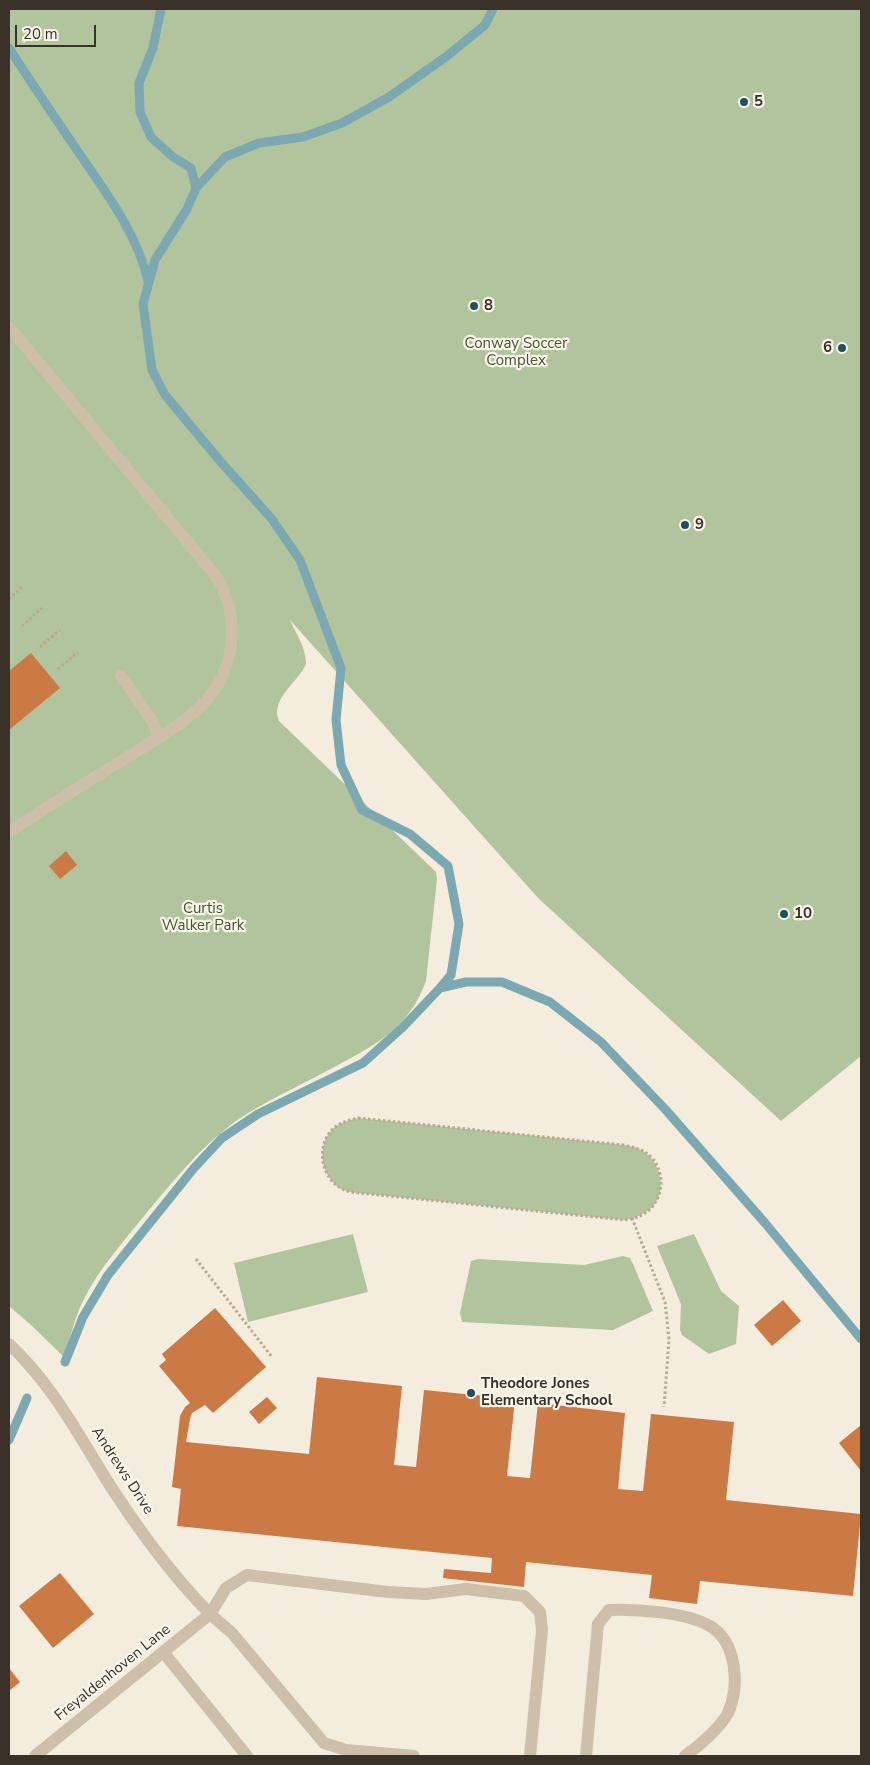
<!DOCTYPE html>
<style>
body{margin:0}
#map{position:relative;width:870px;height:1765px;overflow:hidden;background:#f4edde;font-family:"Nunito Sans",sans-serif}
canvas{display:block}
.frame{position:absolute;inset:0;border:10px solid #3a3129;pointer-events:none}
.scale{position:absolute;left:15px;top:25px;width:81px;height:22px;box-sizing:border-box;border:2px solid #3a3129;border-top:0;padding-left:6px;font-size:15px;line-height:18px;white-space:nowrap;color:#3a3129;-webkit-text-stroke:4px #fbf6eb;paint-order:stroke}
</style>
<div id="map">
<canvas width="870" height="1765"></canvas>
<div class="frame"></div>
<div class="scale">20 m</div>
</div>
<script>
const context = document.querySelector('canvas').getContext('2d');
context.lineJoin = 'round';
function fillPath(path, color) { context.fillStyle = color; context.fill(path, 'evenodd'); }
function strokePath(path, color, width, dash) { context.strokeStyle = color; context.lineWidth = width; context.lineCap = dash ? 'butt' : 'round'; context.setLineDash(dash || []); context.stroke(path); }
function drawText(font, color, halo, rows, align = 'center') {
  context.font = font + ' "Nunito Sans",sans-serif'; context.lineWidth = 4.5; context.setLineDash([]); context.textBaseline = 'middle'; context.strokeStyle = halo; context.fillStyle = color; for (const [text, x, y, turn = 0] of rows) {
    context.save(); context.translate(x, y); context.rotate((+turn || 0) * Math.PI / 180); context.textAlign = isNaN(turn) ? turn : align; if (halo) context.strokeText(text, 0, 0); context.fillText(text, 0, 0); context.restore();
  }
}
fillPath(new Path2D(`
 M 9,9 L 861,9 L 861,1056 L 781,1121 L 538,898 L 290,620 C 296,634 306,647 306,664 C 298,683 270,698 279,721 L 436,872 L 437,879 L 426,981 C 409,1027 379,1043 338,1065 C 307,1082 274,1097 245,1115 C 206,1140 178,1176 148,1211 C 125,1240 98,1269 82,1303 C 74,1320 70,1339 64,1357 L 32,1326 L 9,1306 Z
 M 358,1118 L 624,1145 C 629,1146 635,1147 639,1149 C 660,1158 668,1189 653,1206 C 645,1215 636,1217 625,1220 L 359,1193 C 354,1192 348,1192 344,1190 C 322,1180 316,1150 330,1132 C 337,1123 347,1121 358,1118 Z
 M 353,1234 L 368,1292 L 248,1322 L 234,1263 Z
 M 694,1234 L 721,1291 L 739,1306 L 736,1344 L 709,1354 L 682,1335 L 680,1330 L 681,1304 L 657,1246 Z
 M 623,1256 L 630,1258 L 633,1264 L 653,1311 L 613,1330 L 462,1322 L 460,1313 L 471,1261 L 478,1259 L 584,1265 Z`), '#b1c49d');
strokePath(new Path2D(`
 M 161,9 L 153,48 L 139,83 L 140,112 L 151,137 L 173,157 L 191,168 L 196,188
 M 9,48 C 32,84 55,118 79,153 C 106,193 137,233 148,281
 M 440,988 L 451,975 L 459,924 L 448,866 L 410,834 L 362,810 L 341,765 L 336,720 L 341,668 L 300,560 L 271,518 L 220,461 L 165,395 L 152,370 L 143,304 L 155,260 L 187,209 L 196,188 L 225,157 L 259,143 L 303,137 L 342,123 L 389,97 L 447,56 L 485,25 L 493,9
 M 65,1362 L 83,1317 L 108,1275 L 194,1168 L 222,1138 L 258,1114 L 363,1063 L 403,1027 L 440,988 L 466,982 L 502,982 L 550,1002 L 601,1042 L 665,1109 L 765,1223 L 861,1339
 M 9,1440 L 27,1398`), '#7ca8b2', 9);
fillPath(new Path2D(`
 M 31,653 L 60,688 L 9,730 L 9,671 Z
 M 66,851 L 77,865 L 60,879 L 49,866 Z
 M 783,1300 L 801,1321 L 772,1346 L 754,1325 Z
 M 215,1308 L 266,1367 L 213,1413 L 205,1405 L 192,1413 L 190,1419 L 186,1442 L 309,1454 L 317,1377 L 402,1386 L 394,1465 L 416,1467 L 424,1390 L 515,1399 L 507,1476 L 530,1478 L 538,1403 L 625,1413 L 618,1489 L 643,1491 L 651,1414 L 734,1422 L 726,1500 L 861,1514 L 853,1596 L 700,1581 L 697,1604 L 649,1598 L 652,1575 L 526,1562 L 524,1587 L 443,1578 L 444,1569 L 491,1573 L 492,1558 L 177,1526 L 181,1489 L 172,1487 L 180,1416 L 185,1407 L 190,1403 L 159,1366 L 166,1360 L 162,1354 Z
 M 267,1397 L 277,1408 L 259,1424 L 249,1412 Z
 M 861,1425 L 861,1471 L 839,1443 Z
 M 60,1573 L 94,1614 L 53,1648 L 19,1606 Z
 M 9,1668 L 20,1682 L 9,1691 Z`), '#cb7945');
strokePath(new Path2D(`
 M 9,599 L 23,586
 M 22,626 L 42,608
 M 40,647 L 60,630
 M 58,669 L 78,652
 M 358,1118 L 624,1145 C 635,1148 644,1149 652,1158 C 668,1176 662,1206 640,1216 C 636,1218 630,1219 625,1220 L 359,1193 C 354,1192 348,1192 344,1190 C 322,1180 316,1150 330,1132 C 337,1123 347,1121 358,1118 Z
 M 632,1218 L 665,1302 L 669,1339 L 664,1407
 M 196,1259 L 272,1357`), '#b9a993', 3, [2.5, 2.5]);
strokePath(new Path2D(`
 M 9,327 L 215,575 C 239,611 237,662 210,696 C 190,721 157,738 131,755 C 90,780 49,806 9,832
 M 121,676 L 153,722 L 159,737
 M 414,1756 L 346,1750 L 324,1743 L 232,1633 L 210,1614 L 226,1588 L 247,1575 L 388,1592 L 426,1594 L 466,1589 L 524,1596 L 540,1612 L 542,1630 L 530,1756
 M 586,1756 L 598,1624 L 609,1610 C 636,1609 686,1612 710,1626 C 737,1642 740,1686 728,1713 C 720,1728 699,1746 685,1756`), '#cdbfa9', 12);
strokePath(new Path2D(`
 M 9,1344 C 50,1382 77,1432 106,1479 C 137,1528 170,1573 210,1614 L 35,1756
 M 164,1653 L 247,1756`), '#cdbfa9', 12);
for (const [x, y, r, color] of [
 [744,102,5,"#1c505d"],
 [474,306,5,"#1c505d"],
 [842,348,5,"#1c505d"],
 [685,525,5,"#1c505d"],
 [784,914,5,"#1c505d"],
 [471,1393,5,"#1c505d"]
]) { const dot = new Path2D(); dot.arc(x, y, r, 0, 2 * Math.PI); context.fillStyle = color; context.fill(dot); strokePath(dot, '#fbf6eb', 2); }
drawText('bold 15px', '#3a3129', '#fbf6eb', [
 ["5",754,102],
 ["8",484,306],
 ["6",832,348,"right"],
 ["9",695,525],
 ["10",794,914],
 ["Theodore Jones",481,1384],
 ["Elementary School",481,1401]
], 'left');
drawText('15px', '#42592c', '#fbf6eb', [
 ["Conway Soccer",516,344],
 ["Complex",516,361],
 ["Curtis",203,909],
 ["Walker Park",203,926]
]);
drawText('15px', '#3a3129', '#fbf6eb', [
 ["Andrews Drive",122,1471,57],
 ["Freyaldenhoven Lane",113,1673,-39]
]);
</script>
